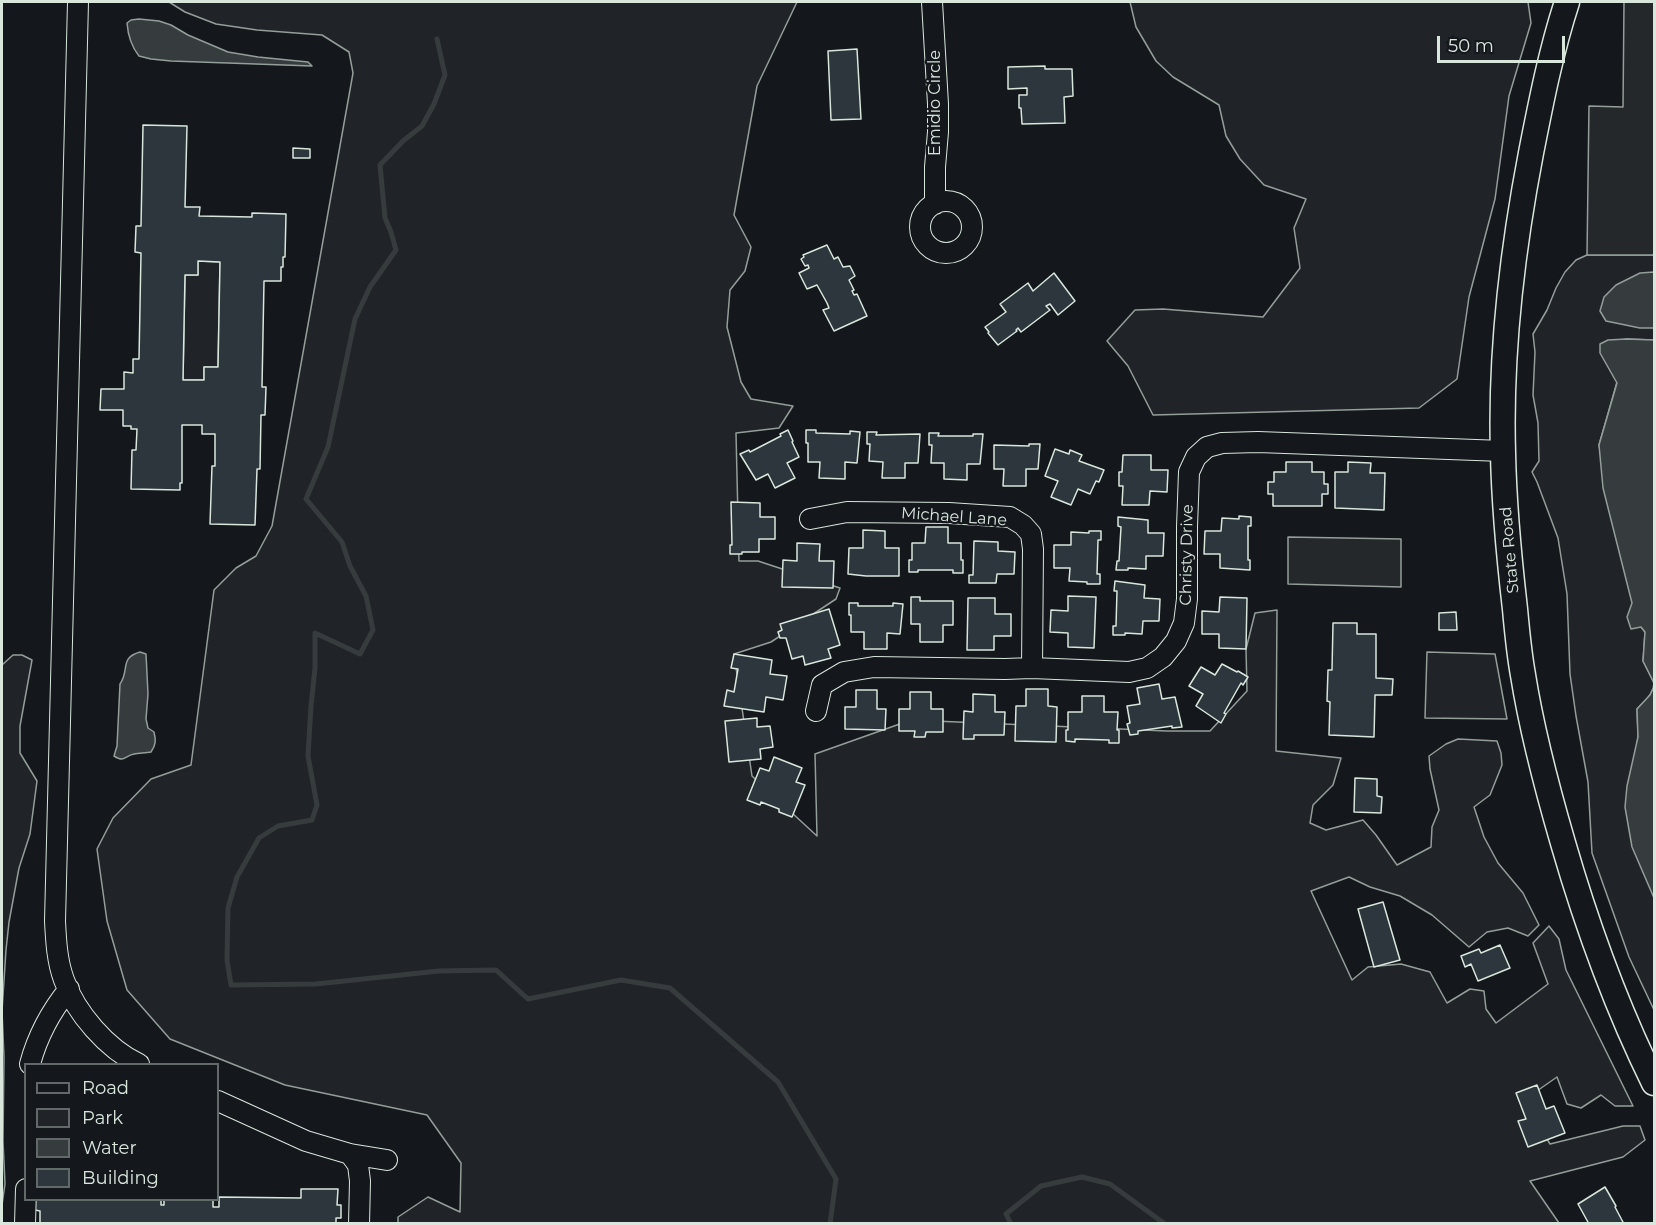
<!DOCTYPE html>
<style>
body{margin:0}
#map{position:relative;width:1656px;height:1225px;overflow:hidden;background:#14181c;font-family:Montserrat,sans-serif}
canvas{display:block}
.frame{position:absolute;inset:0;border:3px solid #d8e6dc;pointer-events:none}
.legend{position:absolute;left:24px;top:1063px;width:195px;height:138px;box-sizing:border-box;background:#14181c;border:2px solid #626a69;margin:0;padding:8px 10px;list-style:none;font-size:18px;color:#d8e6dc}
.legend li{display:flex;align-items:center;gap:12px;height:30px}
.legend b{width:30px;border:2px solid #626a69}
.scale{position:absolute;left:1437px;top:36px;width:128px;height:27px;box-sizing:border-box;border:3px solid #d8e6dc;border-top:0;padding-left:8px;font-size:18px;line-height:21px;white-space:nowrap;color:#d8e6dc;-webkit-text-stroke:4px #14181c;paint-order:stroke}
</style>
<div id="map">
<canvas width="1656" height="1225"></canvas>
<div class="frame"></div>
<ul class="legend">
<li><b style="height:8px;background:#14181c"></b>Road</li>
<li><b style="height:16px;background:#202428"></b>Park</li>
<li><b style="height:16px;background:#363b3e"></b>Water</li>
<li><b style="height:16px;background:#2c363c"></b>Building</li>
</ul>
<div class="scale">50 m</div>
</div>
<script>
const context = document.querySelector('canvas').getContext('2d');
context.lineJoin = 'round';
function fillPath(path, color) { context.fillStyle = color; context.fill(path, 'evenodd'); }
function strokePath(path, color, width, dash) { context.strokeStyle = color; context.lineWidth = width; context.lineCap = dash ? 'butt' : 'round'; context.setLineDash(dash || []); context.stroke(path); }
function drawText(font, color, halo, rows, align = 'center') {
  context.font = font + ' Montserrat,sans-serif'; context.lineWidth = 4.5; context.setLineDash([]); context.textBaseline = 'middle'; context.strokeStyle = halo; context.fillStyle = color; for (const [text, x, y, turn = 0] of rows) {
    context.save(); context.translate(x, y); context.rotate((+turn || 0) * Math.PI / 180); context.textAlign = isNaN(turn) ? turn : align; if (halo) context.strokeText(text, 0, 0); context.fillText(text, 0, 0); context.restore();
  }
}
const green = new Path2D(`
 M 169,2 L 797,2 L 757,86 L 734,215 L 751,247 L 745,271 L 730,290 L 727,327 L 741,382 L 751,399 L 793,406 L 779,428 L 736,433 L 739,561 L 758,561 L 840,588 L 836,599 L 771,642 L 734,654 L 752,776 L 817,836 L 815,754 L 911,720 L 1167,731 L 1210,731 L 1247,691 L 1246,649 L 1255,613 L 1277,610 L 1276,751 L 1341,758 L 1333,785 L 1313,805 L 1310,823 L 1326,830 L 1363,820 L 1376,835 L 1397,865 L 1431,847 L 1432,827 L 1439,810 L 1430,769 L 1429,756 L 1446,744 L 1458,739 L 1497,741 L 1501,753 L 1502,765 L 1490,795 L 1474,807 L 1484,837 L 1498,863 L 1523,893 L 1539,925 L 1528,936 L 1508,928 L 1487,932 L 1469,947 L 1432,915 L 1400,896 L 1370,887 L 1349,877 L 1311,891 L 1352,980 L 1368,967 L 1401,964 L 1430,972 L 1447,1003 L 1470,989 L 1484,991 L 1486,1009 L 1496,1023 L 1548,984 L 1533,943 L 1549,926 L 1559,939 L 1566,970 L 1633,1106 L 1615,1106 L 1601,1095 L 1581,1108 L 1567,1104 L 1557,1077 L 1524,1100 L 1550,1144 L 1623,1126 L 1640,1126 L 1645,1140 L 1623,1157 L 1530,1181 L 1559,1223 L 398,1223 L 398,1217 L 428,1197 L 460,1212 L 461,1163 L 427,1115 L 285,1085 L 170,1039 L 127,990 L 107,921 L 97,849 L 113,818 L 151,779 L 191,765 L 214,590 L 236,568 L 256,556 L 272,526 L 353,73 L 349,52 L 322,35 L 257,30 L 216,24 L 185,12 Z
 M 1130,2 L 1528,2 L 1531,23 L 1509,96 L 1495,199 L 1469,297 L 1457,379 L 1419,408 L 1153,415 L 1128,366 L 1107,341 L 1135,310 L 1163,309 L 1263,317 L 1300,268 L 1294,228 L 1306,199 L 1264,185 L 1240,159 L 1226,136 L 1219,105 L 1173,77 L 1156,61 L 1136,27 Z
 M 1587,255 L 1654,255 L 1654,340 L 1626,339 L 1601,353 L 1617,382 L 1599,445 L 1641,627 L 1645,632 L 1643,661 L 1654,683 C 1654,694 1644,701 1637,709 L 1638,737 L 1635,757 L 1654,898 L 1654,1010 L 1629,957 L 1592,853 L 1588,782 L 1576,716 L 1570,674 L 1567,594 L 1558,538 L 1537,482 L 1532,472 L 1539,461 L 1538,423 L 1533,395 L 1535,352 L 1533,334 L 1547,310 L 1556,288 L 1565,272 L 1576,260 Z
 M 198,261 L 220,262 L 218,367 L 204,367 L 204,380 L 183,380 L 185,275 L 198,275 Z
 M 1427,652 L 1495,654 L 1507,719 L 1425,718 Z
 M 13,655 L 22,655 L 32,660 L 20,726 L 20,753 L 37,781 L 30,834 L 19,868 L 9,922 L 6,950 L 2,1011 L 4,1057 L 3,1141 L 5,1184 L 2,1205 L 2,665 Z`);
fillPath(green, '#202428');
strokePath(green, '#939e99', 1.5);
const parking = new Path2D(`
 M 1624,2 L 1654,2 L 1654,255 L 1587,255 L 1589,106 L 1623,107 Z
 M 1288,537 L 1401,539 L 1401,587 L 1288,584 Z`);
fillPath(parking, '#24282b');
strokePath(parking, '#939e99', 1.5);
const water = new Path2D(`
 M 139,19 L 159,21 L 171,25 L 188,35 L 228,52 L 258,57 L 308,62 L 312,66 L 171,61 L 151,59 L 139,56 C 131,46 128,36 127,23 L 131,20 Z
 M 1654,272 L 1654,328 L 1640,328 L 1606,321 L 1600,311 L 1604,297 L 1616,285 L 1640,273 Z
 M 1626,339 L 1654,340 L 1654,683 L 1643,661 L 1645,632 L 1641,627 L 1631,629 L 1627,617 L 1632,603 L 1603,488 L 1599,445 L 1617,383 L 1600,353 L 1600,344 L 1608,340 Z
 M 140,652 L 146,654 L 148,694 L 146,719 L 148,728 L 154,732 C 156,740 156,745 151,752 C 145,753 139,753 134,754 C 124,756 125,763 114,756 L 117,746 L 120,684 C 130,670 119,658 140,652 Z
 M 1654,687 L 1654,898 L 1632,847 L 1625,807 L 1627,786 L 1638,737 L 1637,709 L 1650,695 Z`);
fillPath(water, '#363b3e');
strokePath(water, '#939e99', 1.5);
strokePath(new Path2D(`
 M 437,39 L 445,75 L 434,104 L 422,126 L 403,141 L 380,165 L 385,218 L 391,232 L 396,250 L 370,287 L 355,319 L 328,447 L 306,499 L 342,542 L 350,566 L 366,596 L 373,630 L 360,654 L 315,633 L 315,668 L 311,706 L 308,756 L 317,805 L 312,820 L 278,826 L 259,838 L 237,877 L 228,908 L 227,960 L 231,985 L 316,984 L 439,971 L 496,970 L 528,999 L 621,980 L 670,988 L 778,1082 L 836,1179 L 830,1224
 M 1011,1224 L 1006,1214 L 1041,1186 L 1082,1177 L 1110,1184 L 1165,1224`), '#363b3e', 5);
const building = new Path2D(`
 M 857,49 L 861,119 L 831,120 L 828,51 Z
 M 1045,66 L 1045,69 L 1072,69 L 1073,96 L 1064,97 L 1065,123 L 1022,124 L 1021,108 L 1019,108 L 1019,95 L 1027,95 L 1027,88 L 1008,89 L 1008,67 Z
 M 143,125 L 187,126 L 185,207 L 200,207 L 199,216 L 252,217 L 252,213 L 286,214 L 285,257 L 283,257 L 283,267 L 281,267 L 281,281 L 264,281 L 262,387 L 266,387 L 265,415 L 261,415 L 260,469 L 257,469 L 255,525 L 210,524 L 212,466 L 215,466 L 215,434 L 202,434 L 202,425 L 182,425 L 182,483 L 180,483 L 180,490 L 131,489 L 132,450 L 136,450 L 137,429 L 131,429 L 131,426 L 123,426 L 123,410 L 100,410 L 101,389 L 124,389 L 124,372 L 133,373 L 133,359 L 139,359 L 141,253 L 135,252 L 136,226 L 141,226 ZM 198,261 L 220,262 L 218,367 L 204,367 L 204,380 L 183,380 L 185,275 L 198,275 Z
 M 293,148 L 310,149 L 310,158 L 293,158 Z
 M 827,245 L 834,259 L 838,257 L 843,267 L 850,266 L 855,276 L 849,280 L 854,290 L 852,291 L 854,295 L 857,294 L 867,316 L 834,331 L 823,310 L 829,308 L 827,303 L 817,285 L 807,289 L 799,273 L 809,268 L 808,265 L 805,266 L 801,259 L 804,257 L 803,255 Z
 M 1054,273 L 1075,301 L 1058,315 L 1050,304 L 1046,306 L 1050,310 L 1021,332 L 1018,328 L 1016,330 L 1017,331 L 998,345 L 988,333 L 989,332 L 985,327 L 1006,312 L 1000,304 L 1028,283 L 1033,291 Z
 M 788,430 L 793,441 L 792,442 L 799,457 L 787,463 L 795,478 L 775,488 L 768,474 L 756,480 L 740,454 L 749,450 L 750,452 L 781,436 L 780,434 Z
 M 806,430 L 816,430 L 816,433 L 850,434 L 850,431 L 860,432 L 857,463 L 845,462 L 845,479 L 819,478 L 820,462 L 808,462 L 808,443 L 806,443 Z
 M 867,432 L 877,432 L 876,435 L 920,434 L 918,463 L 905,463 L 905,478 L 882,478 L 883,462 L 869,461 L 870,444 L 867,444 Z
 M 929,433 L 939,433 L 938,436 L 973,436 L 973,434 L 983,434 L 980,464 L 967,464 L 967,480 L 944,479 L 944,463 L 931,463 L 932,445 L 929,445 Z
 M 1029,444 L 1040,444 L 1038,469 L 1026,469 L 1026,486 L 1003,486 L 1004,469 L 994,469 L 994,445 L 1029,446 Z
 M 1055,449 L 1069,454 L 1070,450 L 1082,455 L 1079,461 L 1104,470 L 1099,482 L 1096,481 L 1090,494 L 1078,489 L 1071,505 L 1051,497 L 1058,481 L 1045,476 Z
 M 1123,455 L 1151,455 L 1151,470 L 1168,470 L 1167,492 L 1150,491 L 1149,505 L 1122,505 L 1123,486 L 1119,486 L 1119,472 L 1122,472 Z
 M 1286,462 L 1312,462 L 1312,472 L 1324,472 L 1324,484 L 1328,484 L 1328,494 L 1322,494 L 1322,506 L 1273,506 L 1273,494 L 1268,494 L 1268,482 L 1274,482 L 1274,472 L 1286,472 Z
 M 1348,462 L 1371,463 L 1370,473 L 1385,473 L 1384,510 L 1335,508 L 1335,472 L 1348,472 Z
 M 731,502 L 760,503 L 760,517 L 775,517 L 775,539 L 759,539 L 759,552 L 742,552 L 742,554 L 730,554 L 730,545 L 732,545 Z
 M 1239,516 L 1251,517 L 1251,526 L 1248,526 L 1248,560 L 1250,560 L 1250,570 L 1220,568 L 1220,554 L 1204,554 L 1205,531 L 1221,531 L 1222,518 L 1239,519 Z
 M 1118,517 L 1148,520 L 1148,533 L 1164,533 L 1163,556 L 1146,556 L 1146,569 L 1128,568 L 1128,570 L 1116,570 L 1117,561 L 1119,561 L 1121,527 L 1118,526 Z
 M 926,527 L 948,527 L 948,543 L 961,543 L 961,560 L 963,560 L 963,573 L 953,573 L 953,570 L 918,570 L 918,572 L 909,572 L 909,560 L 912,560 L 912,543 L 925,543 Z
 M 863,530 L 885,531 L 885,548 L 899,548 L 899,576 L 866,576 L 848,574 L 849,548 L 863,548 Z
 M 1089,531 L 1101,531 L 1101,540 L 1098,540 L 1097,574 L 1100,574 L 1100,584 L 1087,584 L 1087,582 L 1069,581 L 1070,568 L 1054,568 L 1054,545 L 1071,545 L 1071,532 L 1089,533 Z
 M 974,541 L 998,542 L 998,551 L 1015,552 L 1014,574 L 997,574 L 996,583 L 969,583 L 969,575 L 973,575 Z
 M 797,543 L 820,544 L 819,561 L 834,561 L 833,588 L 782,587 L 783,560 L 797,561 Z
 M 1115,581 L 1145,585 L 1144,598 L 1160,599 L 1159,621 L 1143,621 L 1142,634 L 1125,633 L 1125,635 L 1113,635 L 1113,626 L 1116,626 L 1117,591 L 1114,591 Z
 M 1068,596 L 1096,597 L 1094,648 L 1068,647 L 1068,633 L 1050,632 L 1051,610 L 1068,611 Z
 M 911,597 L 920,597 L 920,601 L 953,601 L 953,625 L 943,625 L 943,642 L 920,642 L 920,624 L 911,624 Z
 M 1220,597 L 1247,598 L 1246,649 L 1219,648 L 1219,634 L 1202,634 L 1202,611 L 1219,612 Z
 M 968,598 L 995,598 L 995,614 L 1011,614 L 1011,636 L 994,636 L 994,650 L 967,650 Z
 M 849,603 L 858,603 L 858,606 L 893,606 L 893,603 L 903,604 L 900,634 L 887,633 L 887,649 L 864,649 L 864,632 L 851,632 L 851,615 L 849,615 Z
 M 829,609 L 840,645 L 828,649 L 831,658 L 805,665 L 803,656 L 792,659 L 786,638 L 780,638 L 778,632 L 782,630 L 780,624 Z
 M 1456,612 L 1457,630 L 1439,630 L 1439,613 Z
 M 1333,623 L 1357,623 L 1357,634 L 1376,634 L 1376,678 L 1393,679 L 1392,695 L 1375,695 L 1374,737 L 1329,735 L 1330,702 L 1327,701 L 1328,670 L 1332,670 Z
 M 734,654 L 772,660 L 770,674 L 787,676 L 783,700 L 766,697 L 764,712 L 724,706 L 727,690 L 734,692 L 738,669 L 731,668 Z
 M 1222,664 L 1237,672 L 1238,671 L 1248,677 L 1243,685 L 1241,683 L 1224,713 L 1226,714 L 1221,723 L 1196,706 L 1203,694 L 1189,686 L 1201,667 L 1215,675 Z
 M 1159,684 L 1162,699 L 1175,697 L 1182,727 L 1172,728 L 1172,726 L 1138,731 L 1138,734 L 1130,735 L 1127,724 L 1130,723 L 1127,706 L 1140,704 L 1137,688 Z
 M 1026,689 L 1048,689 L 1048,706 L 1057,707 L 1056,742 L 1015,741 L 1016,706 L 1026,706 Z
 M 856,690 L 877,690 L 877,709 L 886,709 L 885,730 L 845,729 L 845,707 L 856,707 Z
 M 910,692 L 931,692 L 931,709 L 943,709 L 943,732 L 926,732 L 925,737 L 914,737 L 915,731 L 899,731 L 899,709 L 910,709 Z
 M 973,694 L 995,695 L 995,712 L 1005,712 L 1004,735 L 974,735 L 974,739 L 963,739 L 964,711 L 973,712 Z
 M 1082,696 L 1104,696 L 1104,712 L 1118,712 L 1117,730 L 1119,730 L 1119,743 L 1109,743 L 1109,740 L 1075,739 L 1075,742 L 1066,741 L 1066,730 L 1068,730 L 1068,712 L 1082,712 Z
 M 757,718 L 757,727 L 770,726 L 773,747 L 760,749 L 761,759 L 729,762 L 725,721 Z
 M 774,757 L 802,768 L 796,782 L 805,785 L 792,817 L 779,812 L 779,809 L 761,802 L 760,805 L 747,800 L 760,768 L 769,771 Z
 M 1355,778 L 1377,779 L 1377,796 L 1382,797 L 1381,813 L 1354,812 Z
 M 1383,902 L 1400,960 L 1374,967 L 1358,909 Z
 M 1500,945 L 1510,968 L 1478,981 L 1471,964 L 1465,967 L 1461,956 L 1479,949 L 1481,953 Z
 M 1537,1085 L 1546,1109 L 1554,1106 L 1565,1133 L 1528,1147 L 1518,1121 L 1526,1119 L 1516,1093 Z
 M 1605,1187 L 1616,1206 L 1615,1207 L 1624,1224 L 1589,1224 L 1578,1204 Z
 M 301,1189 L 338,1189 L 337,1205 L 341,1205 L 341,1218 L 336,1218 L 336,1224 L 40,1224 L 40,1211 L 35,1210 L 35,1200 L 161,1200 L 161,1205 L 164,1205 L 164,1200 L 213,1200 L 213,1207 L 219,1207 L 219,1197 L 301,1198 Z`);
fillPath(building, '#2c363c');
strokePath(building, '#d8e6dc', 1.5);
const minor = new Path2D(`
 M 78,2 L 55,921 C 56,941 57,961 64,980 C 76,1013 107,1049 139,1064
 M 932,2 L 938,104 L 938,132 L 935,167 L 935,204
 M920 227a26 26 0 1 1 52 0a26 26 0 1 1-52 0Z
 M 810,519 L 847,512 L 949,513 L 1010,517 L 1023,525 L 1031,534 L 1033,549 L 1032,668
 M 816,711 L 822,685 L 844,672 L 874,667 L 1005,669 L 1032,668 L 1129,672 L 1147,668 L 1163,657 L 1176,641 L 1184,623 L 1187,599 L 1187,527 L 1189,472 L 1196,457 L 1207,447 L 1222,443 L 1258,442 L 1503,451
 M 30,1064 C 37,1038 51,1011 69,989
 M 218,1101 L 306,1141 L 350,1154 L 387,1160
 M 350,1154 L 358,1165 L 360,1181 L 359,1224
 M 25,1224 L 26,1189`);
const major = new Path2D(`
 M 1567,2 C 1551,51 1541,102 1531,153 C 1512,252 1500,353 1503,453 C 1504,505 1509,557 1515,609 C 1517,631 1519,653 1523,675 C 1532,732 1547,788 1563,843 C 1587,926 1616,1006 1654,1083`);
strokePath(minor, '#d8e6dc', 22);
strokePath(major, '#d8e6dc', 27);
strokePath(minor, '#14181c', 20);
strokePath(major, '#14181c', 24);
drawText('16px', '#d8e6dc', '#14181c', [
 ["Emidio Circle",935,103,-90],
 ["Michael Lane",954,517,4],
 ["State Road",1510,550,-95],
 ["Christy Drive",1187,555,-89]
]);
</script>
